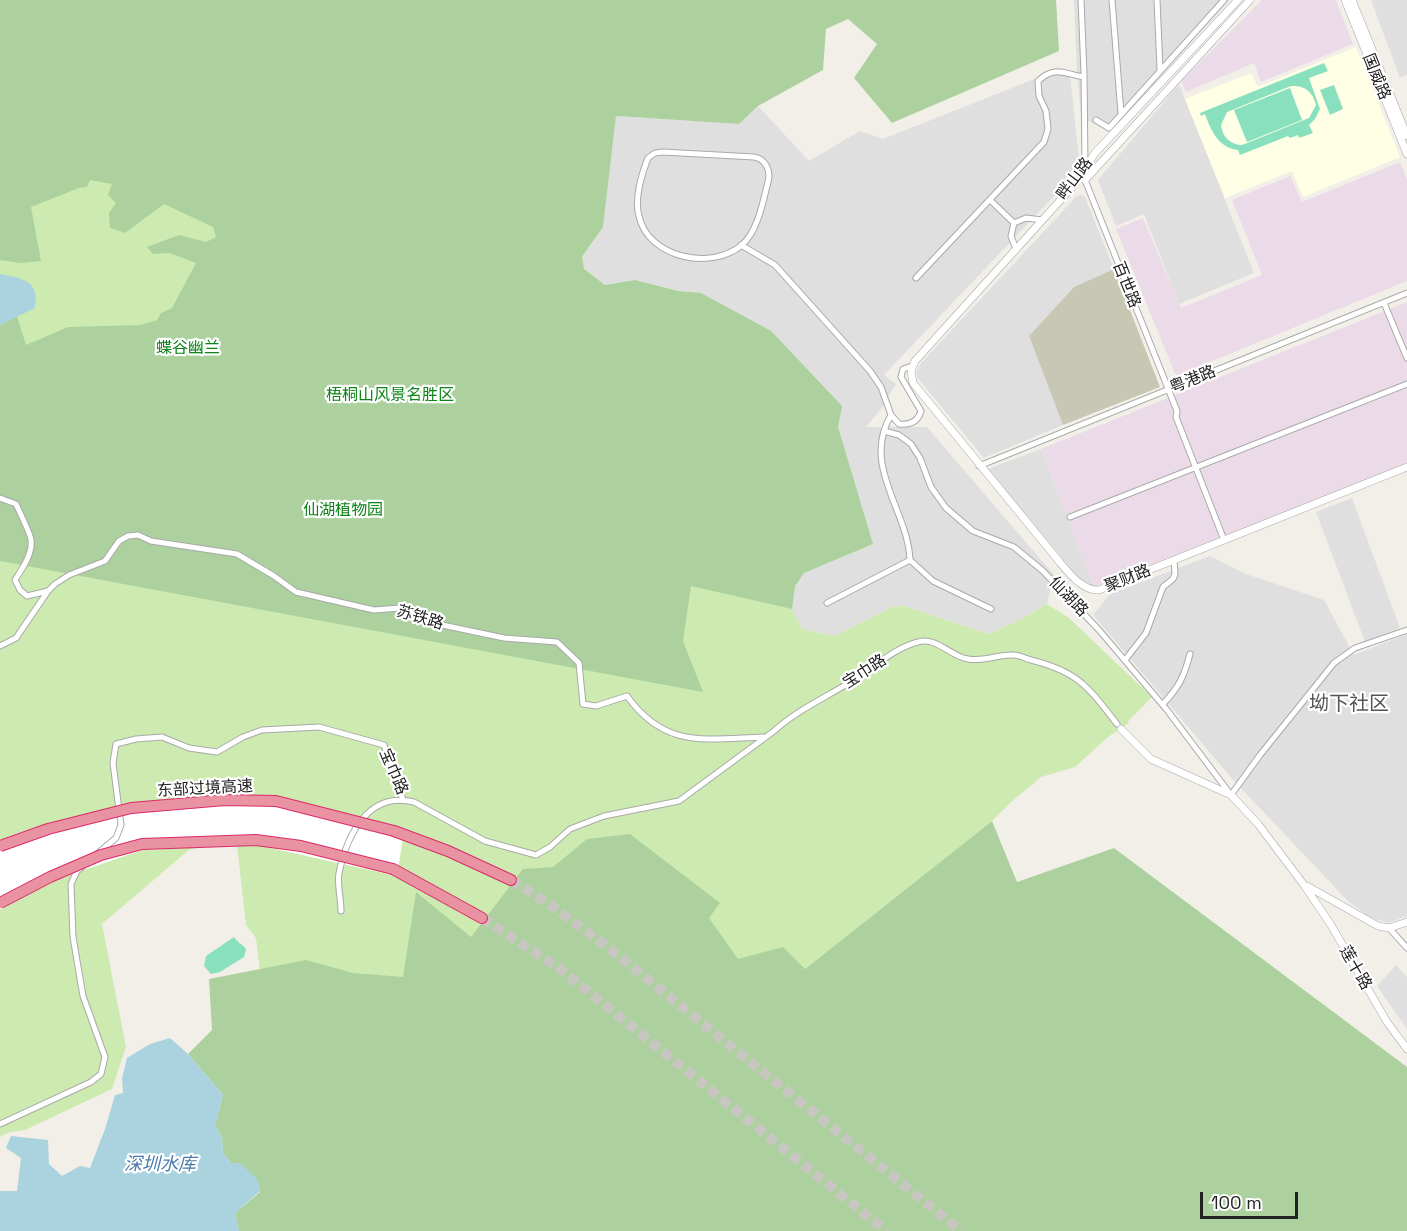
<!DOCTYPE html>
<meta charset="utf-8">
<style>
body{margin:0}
#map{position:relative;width:1407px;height:1231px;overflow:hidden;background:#f2efe9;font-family:"Space Grotesk",sans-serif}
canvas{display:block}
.scale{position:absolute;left:1200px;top:1192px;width:98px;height:27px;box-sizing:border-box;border:3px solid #222;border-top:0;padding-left:8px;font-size:18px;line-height:21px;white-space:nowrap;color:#222;-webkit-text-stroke:4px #fff;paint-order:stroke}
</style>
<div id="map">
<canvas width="1407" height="1231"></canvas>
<div class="scale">100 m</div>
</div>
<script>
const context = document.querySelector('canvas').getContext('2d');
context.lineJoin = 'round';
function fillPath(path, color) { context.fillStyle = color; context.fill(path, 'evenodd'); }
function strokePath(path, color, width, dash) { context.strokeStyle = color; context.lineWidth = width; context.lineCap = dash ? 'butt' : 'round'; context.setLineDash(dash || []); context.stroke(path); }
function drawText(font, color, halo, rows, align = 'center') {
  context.font = font + ' "Space Grotesk","Noto Sans SC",sans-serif'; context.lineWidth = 4.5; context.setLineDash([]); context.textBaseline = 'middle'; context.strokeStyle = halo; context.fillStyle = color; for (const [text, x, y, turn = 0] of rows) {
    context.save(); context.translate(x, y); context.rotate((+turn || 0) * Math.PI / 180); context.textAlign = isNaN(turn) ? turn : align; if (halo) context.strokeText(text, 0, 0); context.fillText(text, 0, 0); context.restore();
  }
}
fillPath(new Path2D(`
 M 1074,0 L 1230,0 L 1109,132 L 1081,117 L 1077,70 Z
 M 1371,0 L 1407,0 L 1407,75 L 1400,78 Z
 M 1057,70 L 1070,75 L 1080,169 L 884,375 L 896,384 L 881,409 L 866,427 L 927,427 L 1054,575 L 1047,604 L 1020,620 L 989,634 L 904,606 L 892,607 L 835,636 L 802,629 L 792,609 L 795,586 L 804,573 L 873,544 L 837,426 L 701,293 L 678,291 L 635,280 L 605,285 L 584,269 L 582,258 L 603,227 L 616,116 L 739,124 L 758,106 L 809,161 L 860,131 L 883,139 Z
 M 1179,84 L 1254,273 L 1179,304 L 1144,214 L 1116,226 L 1098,180 Z
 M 1080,195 L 1085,197 L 1114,269 L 1074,287 L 1029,336 L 1063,425 L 984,458 L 917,377 L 917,371 L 920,364 L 1076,197 Z
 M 1041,449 L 1094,587 L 1082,582 L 988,469 Z
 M 1352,498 L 1400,628 L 1365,642 L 1316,512 Z
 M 1210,556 L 1246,574 L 1324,600 L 1354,655 L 1407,634 L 1407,916 L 1389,923 L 1369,917 L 1347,900 L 1234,781 L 1093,615 L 1110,594 Z
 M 1396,965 L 1407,977 L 1407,1029 L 1377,986 Z`), '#e0dfdf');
fillPath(new Path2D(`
 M 1262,0 L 1336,0 L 1353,44 L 1261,82 L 1254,63 L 1186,92 L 1181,81 Z
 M 1400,162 L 1407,179 L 1407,281 L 1176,376 L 1116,229 L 1143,218 L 1181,308 L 1262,275 L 1232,200 L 1290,176 L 1302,202 Z
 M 1407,302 L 1407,464 L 1094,587 L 1041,449 Z`), '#ebdbe8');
fillPath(new Path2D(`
 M 1356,47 L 1400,157 L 1303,197 L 1292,171 L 1225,198 L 1185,99 L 1251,73 L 1258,87 Z`), '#ffffe5');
fillPath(new Path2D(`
 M 1114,269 L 1160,387 L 1063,425 L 1029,336 L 1074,287 Z`), '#c7c7b4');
fillPath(new Path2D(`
 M 0,0 L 603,227 L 582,257 L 584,269 L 605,285 L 635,280 L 678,291 L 701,293 L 771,331 L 842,406 L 838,427 L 873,544 L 804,573 L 795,586 L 792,609 L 802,629 L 835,636 L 892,607 L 904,606 L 989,634 L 1020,620 L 1047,604 L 1069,618 L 1152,697 L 1128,721 L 1129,723 L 1108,737 L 1075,767 L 1041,777 L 1010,803 L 992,821 L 805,969 L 263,997 L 256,938 L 246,925 L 236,837 L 189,850 L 102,924 L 126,1047 L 112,1089 L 25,1130 L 10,1132 L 0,1137 Z`), '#cdebb0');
fillPath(new Path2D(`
 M 0,0 L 1056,0 L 1059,51 L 892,123 L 854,78 L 877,44 L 848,19 L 826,29 L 823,70 L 758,106 L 739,124 L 616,116 L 603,227 L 582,257 L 584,269 L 605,285 L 635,280 L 678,291 L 701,293 L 771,331 L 842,406 L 838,427 L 873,544 L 804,573 L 795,586 L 792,609 L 691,586 L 683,641 L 703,692 L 0,561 L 0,325 L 17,316 L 26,345 L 68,327 L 140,325 L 157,320 L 161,313 L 172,308 L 196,263 L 169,253 L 153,254 L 147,247 L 179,235 L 206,242 L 216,237 L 213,227 L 164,204 L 125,233 L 110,228 L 109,213 L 116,203 L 108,195 L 112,184 L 90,180 L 87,187 L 79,188 L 31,207 L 41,261 L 21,263 L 0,260 Z
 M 992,821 L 1017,882 L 1114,848 L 1407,1067 L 1407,1231 L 239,1231 L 235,1213 L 260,1192 L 231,1163 L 223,1153 L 222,1138 L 215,1125 L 223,1095 L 188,1054 L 212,1030 L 209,979 L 306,960 L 353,973 L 403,977 L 416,892 L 471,937 L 523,869 L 553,867 L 587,839 L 630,834 L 720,903 L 709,918 L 738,959 L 783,947 L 805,969 Z`), '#add19e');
fillPath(new Path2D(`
 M 1324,63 L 1328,71 L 1309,78 L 1320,109 L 1315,119 L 1309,125 L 1313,133 L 1299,138 L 1298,135 L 1290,138 L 1288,136 L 1240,155 L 1238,150 C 1219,148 1211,131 1205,114 L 1201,116 L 1200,113 ZM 1291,86 C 1305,85 1313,92 1316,105 L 1309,118 L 1242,145 C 1231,145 1222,137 1221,125 L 1227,112 Z
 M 1334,85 L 1343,109 L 1330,115 L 1320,90 Z
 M 1290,88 L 1302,120 L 1247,142 L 1234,110 Z
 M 234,937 C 238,943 242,944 246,949 L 244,957 L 220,972 L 211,974 L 204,966 L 206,956 Z`), '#88e0be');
fillPath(new Path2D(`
 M 0,274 C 22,278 40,280 35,308 L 0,325 Z
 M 170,1038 L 188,1054 L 223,1095 L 215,1125 L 222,1138 L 223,1153 L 231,1163 L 240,1163 L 258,1180 L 260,1191 L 235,1213 L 239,1231 L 0,1231 L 0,1191 L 17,1191 L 21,1158 L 6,1148 L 11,1136 L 48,1140 L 49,1164 L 62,1176 L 80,1166 L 90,1168 L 105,1129 L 115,1095 L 123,1093 L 122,1078 L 127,1058 L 150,1044 Z`), '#aad3df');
fillPath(new Path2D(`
 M 222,795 L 276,796 L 404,831 L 397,876 L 257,845 L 143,850 L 54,880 L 0,909 L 0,842 L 47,824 L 130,803 Z`), '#fff');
strokePath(new Path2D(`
 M 511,880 L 552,906 L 605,945 L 961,1231
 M 482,918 L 559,968 L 886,1231`), '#c8c6c1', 10, [10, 5]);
const minor = new Path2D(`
 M 1081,0 L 1084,73 L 1085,167
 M 1112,0 L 1121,113
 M 1157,0 L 1160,69
 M 1096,120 L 1109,128 L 1224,0
 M 663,152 L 754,157 C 766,159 771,171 768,182 C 763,201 758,231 742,245 C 711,271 648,258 639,216 C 634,199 642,173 648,158 L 655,153 Z
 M 1085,180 L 1177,411 L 1176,417 L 1224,540
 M 990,200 L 1014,223
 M 741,245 L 775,265 L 870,371 L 881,387 L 891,415 L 899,424 C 909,425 918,422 921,411 L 901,377 L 903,369 L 912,366
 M 1016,249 L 1011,236 L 1014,223 L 1026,218 L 1042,220
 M 916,278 L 1044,142 L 1048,129 L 1046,111 L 1039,96 L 1038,81 C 1055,65 1064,74 1084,77
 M 1384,303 L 1407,358
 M 891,415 C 861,466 908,510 910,560
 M 884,431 L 899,435 L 911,444 L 920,458 L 931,487 L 946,508 L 973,531 L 1014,547 L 1043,571 L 1099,630 L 1167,710 L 1231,795 L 1260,755 L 1334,663 L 1355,648 L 1407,630
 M 979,466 L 1407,293
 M 0,498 L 16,504 C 19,511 31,535 31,540 C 33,553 22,569 15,580 L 20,590 L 27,596 L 48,591
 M 1070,517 L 1407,384
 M 910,560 L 933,581 L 991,609
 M 827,603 L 910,560
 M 0,646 L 16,638 L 48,591 L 55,584 L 69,575 L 105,561 L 119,541 L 128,536 L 138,535 L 151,541 L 237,554 L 274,576 L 296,592 L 374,610 L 400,608 L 428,622 L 504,638 L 557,642 L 579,663 L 583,704 L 596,706 L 627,696 C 665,749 705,739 763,737
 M 1125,660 L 1146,633 L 1163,587 L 1173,579 L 1175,574 L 1174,560
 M 1163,704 C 1179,687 1184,677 1190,654
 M 98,853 L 116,838 L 121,825 L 113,763 L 116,744 L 136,739 L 162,737 L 189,748 L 217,752 L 243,737 L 262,730 L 319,727 L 384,745 L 403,800
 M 341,911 C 341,899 337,884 339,873 C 347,835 368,791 414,802 L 485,841 L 536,855 L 550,847 L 570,829 L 604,816 L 679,801 L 774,731 C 798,709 829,696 855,679 C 875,667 894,648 918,642 C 936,636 951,657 968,659 C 984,662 999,654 1014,655 C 1020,655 1026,659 1031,660 C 1079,672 1088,687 1117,724
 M 1389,928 L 1407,948
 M 0,1124 L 91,1082 L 101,1074 L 105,1057 L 83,996 L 73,937 L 71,884 L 77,871 L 82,867`);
const tertiary = new Path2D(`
 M 1238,0 L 1095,153 L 1075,184 L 915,361 L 911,371 L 913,383 L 1058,560 C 1068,572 1082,591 1099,590 L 1407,467
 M 1345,0 L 1407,154
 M 1352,0 L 1407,136
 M 1085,180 L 1250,0
 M 1121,729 L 1151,759 L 1231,795 L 1258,824 L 1304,885 L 1331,925 L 1387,1022 L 1407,1049
 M 1307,886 L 1378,926 L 1389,928 L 1407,922`);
const motorway = new Path2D(`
 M 394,831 L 448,851 L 511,880
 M 393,869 L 482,918`);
strokePath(minor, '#a9a9a9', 7);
strokePath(tertiary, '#a9a9a9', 8);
strokePath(motorway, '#dc2a67', 12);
strokePath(minor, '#fff', 5);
strokePath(tertiary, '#fff', 7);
strokePath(motorway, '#e892a2', 10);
const motorwayBridge = new Path2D(`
 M 0,846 L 48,829 L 131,808 L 225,800 L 276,801 L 394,831
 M 0,903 L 50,877 L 101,855 L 142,844 L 256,840 L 301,846 L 393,869`);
strokePath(motorwayBridge, '#dc2a67', 12, []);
strokePath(motorwayBridge, '#e892a2', 10);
drawText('16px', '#222', '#fff', [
 ["国威路",1376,77,68],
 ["畔山路",1075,179,-53],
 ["百世路",1126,285,68],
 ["粤港路",1193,380,-22],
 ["聚财路",1128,579,-22],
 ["仙湖路",1068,597,46],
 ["苏铁路",420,618,17],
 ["宝巾路",865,672,-33],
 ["宝巾路",393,772,67],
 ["东部过境高速",205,789,-3],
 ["莲十路",1355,968,60]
]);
drawText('16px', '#0c8416', '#fff', [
 ["蝶谷幽兰",188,349],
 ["梧桐山风景名胜区",390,396],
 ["仙湖植物园",343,511]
]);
drawText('italic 18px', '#4a7aab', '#fff', [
 ["深圳水库",160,1165]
]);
drawText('20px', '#555', '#fff', [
 ["坳下社区",1349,705]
]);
</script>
